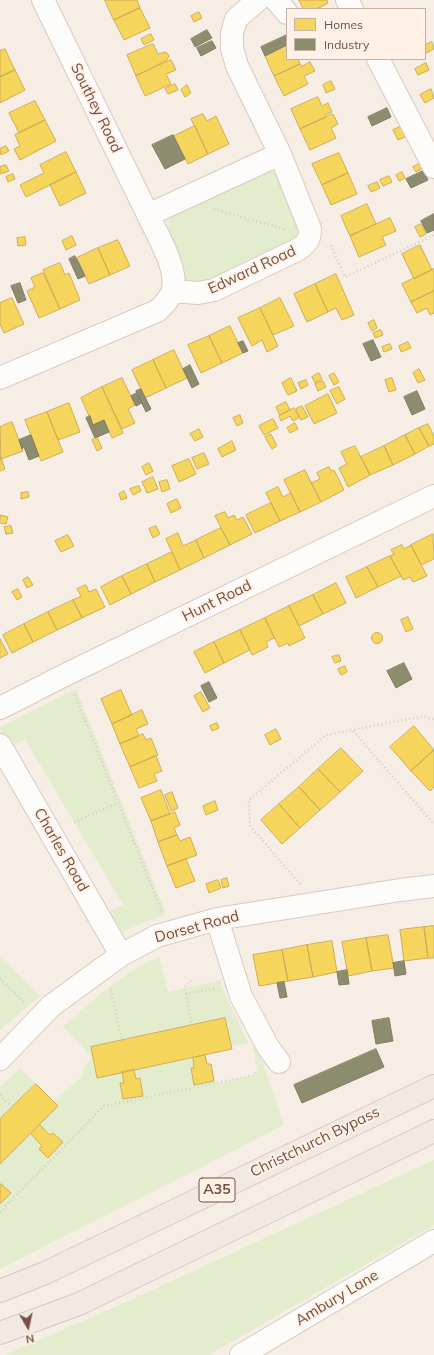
<!DOCTYPE html>
<style>
body{margin:0}
#map{position:relative;width:434px;height:1355px;overflow:hidden;background:#f6ede5;font-family:Mulish,sans-serif}
canvas{display:block}
.legend{position:absolute;left:286px;top:8px;width:140px;height:52px;box-sizing:border-box;background:#fff1e5;border:1px solid #c7b1a5;margin:0;padding:5px 7px;list-style:none;font-size:12px;color:#745045}
.legend li{display:flex;align-items:center;gap:8px;height:20px}
.legend b{width:20px;border:1px solid #c7b1a5}
.north{position:absolute;left:8px;top:1307px;width:40px;height:40px;-webkit-text-stroke:3px #fff1e5;paint-order:stroke;rotate:171deg;font-size:11px;font-weight:700;line-height:16px;text-align:center;color:#745045}
.north::after{content:'';display:block;margin:auto;width:14px;height:18px;background:#745045;clip-path:polygon(50% 0,100% 100%,50% 72%,0 100%)}
</style>
<div id="map">
<canvas width="434" height="1355"></canvas>
<ul class="legend">
<li><b style="height:11px;background:#f6d55c"></b>Homes</li>
<li><b style="height:11px;background:#8c8c6e"></b>Industry</li>
</ul>
<div class="north">N</div>
</div>
<script>
const context = document.querySelector('canvas').getContext('2d');
context.lineJoin = 'round';
function fillPath(path, color) { context.fillStyle = color; context.fill(path, 'evenodd'); }
function strokePath(path, color, width, dash) { context.strokeStyle = color; context.lineWidth = width; context.lineCap = dash ? 'butt' : 'round'; context.setLineDash(dash || []); context.stroke(path); }
function drawText(font, color, halo, rows, align = 'center') {
  context.font = font + ' Mulish,sans-serif'; context.lineWidth = 4; context.setLineDash([]); context.textBaseline = 'middle'; context.strokeStyle = halo; context.fillStyle = color; for (const [text, x, y, turn = 0] of rows) {
    context.save(); context.translate(x, y); context.rotate((+turn || 0) * Math.PI / 180); context.textAlign = isNaN(turn) ? turn : align; if (halo) context.strokeText(text, 0, 0); context.fillText(text, 0, 0); context.restore();
  }
}
fillPath(new Path2D(`
 M 269,171 L 275,173 L 278,176 L 302,226 L 298,237 L 213,281 L 190,285 L 183,277 L 168,234 L 169,222 L 172,215 Z
 M 76,689 L 166,914 L 122,932 L 109,912 L 123,905 L 25,739 L 9,747 L 2,737 L 0,727 Z
 M 0,957 L 40,996 L 0,1030 Z
 M 159,957 L 168,992 L 221,980 L 222,987 L 248,1043 L 231,1046 L 225,1019 L 91,1047 L 122,1072 L 124,1083 L 120,1084 L 123,1099 L 143,1096 L 140,1078 L 136,1079 L 134,1070 L 193,1058 L 194,1068 L 191,1069 L 194,1085 L 214,1081 L 220,1083 L 255,1075 L 257,1070 L 252,1042 L 256,1042 L 284,1125 L 0,1269 L 0,1204 L 10,1193 L 1,1184 L 0,1185 L 0,1164 L 31,1134 L 42,1146 L 48,1157 L 63,1142 L 54,1133 L 50,1135 L 40,1125 L 58,1106 L 53,1101 L 82,1077 L 82,1069 L 93,1058 L 63,1027 C 92,1001 123,972 159,957 Z
 M 20,1068 L 36,1084 L 0,1119 L 0,1087 Z
 M 434,1160 L 434,1225 L 209,1355 L 5,1355 L 111,1309 Z`), '#e4ecce');
const homes = new Path2D(`
 M 105,0 L 137,0 L 140,8 L 114,20 Z
 M 299,0 L 327,0 L 328,3 L 317,9 L 304,9 Z
 M 140,8 L 150,28 L 124,40 L 114,20 Z
 M 199,12 L 202,18 L 194,22 L 191,16 Z
 M 151,34 L 154,40 L 144,45 L 141,39 Z
 M 432,42 L 434,49 L 426,53 L 425,45 Z
 M 153,44 L 158,54 L 166,52 L 169,56 L 167,60 L 136,76 L 127,55 Z
 M 287,45 L 287,59 L 298,59 L 300,64 L 274,76 L 265,56 Z
 M 5,49 L 15,70 L 0,77 L 0,51 Z
 M 171,60 L 176,70 L 166,74 L 171,84 L 145,96 L 136,76 Z
 M 310,62 L 315,71 L 304,76 L 308,84 L 284,96 L 274,76 L 300,64 L 302,66 Z
 M 426,63 L 429,70 L 418,75 L 415,69 Z
 M 15,70 L 25,90 L 0,103 L 0,77 Z
 M 331,81 L 335,89 L 326,93 L 323,85 Z
 M 175,84 L 178,90 L 168,94 L 165,89 Z
 M 187,85 L 191,93 L 185,97 L 181,90 Z
 M 431,89 L 434,98 L 425,103 L 420,95 Z
 M 318,97 L 322,106 L 328,103 L 332,112 L 325,115 L 326,117 L 300,129 L 291,109 Z
 M 35,101 L 45,120 L 19,133 L 9,113 Z
 M 203,114 L 207,121 L 216,116 L 229,144 L 208,154 L 191,119 Z
 M 333,114 L 338,124 L 331,128 L 336,138 L 310,150 L 300,129 Z
 M 45,120 L 56,141 L 20,160 L 14,149 L 20,146 L 15,135 Z
 M 195,126 L 208,154 L 188,164 L 174,136 Z
 M 402,126 L 407,136 L 398,140 L 393,130 Z
 M 6,146 L 9,151 L 1,155 L 0,149 Z
 M 66,152 L 76,172 L 26,197 L 20,185 L 44,173 L 40,165 Z
 M 339,153 L 348,173 L 322,185 L 312,164 Z
 M 421,163 L 423,168 L 416,172 L 413,167 Z
 M 6,165 L 9,171 L 0,174 L 0,167 Z
 M 76,172 L 86,193 L 60,206 L 50,185 Z
 M 402,172 L 405,178 L 399,181 L 396,175 Z
 M 348,173 L 357,194 L 331,205 L 322,185 Z
 M 13,174 L 15,179 L 8,182 L 6,177 Z
 M 389,176 L 392,182 L 383,186 L 380,180 Z
 M 377,182 L 380,188 L 371,192 L 368,186 Z
 M 367,204 L 376,224 L 350,236 L 341,216 Z
 M 390,218 L 396,231 L 382,237 L 386,245 L 359,257 L 350,236 Z
 M 421,224 L 426,234 L 420,237 L 415,227 Z
 M 72,236 L 76,245 L 66,250 L 62,241 Z
 M 25,237 L 26,245 L 18,246 L 17,238 Z
 M 118,240 L 130,266 L 110,275 L 98,248 Z
 M 420,245 L 432,270 L 414,279 L 402,254 Z
 M 98,248 L 110,275 L 89,284 L 77,258 Z
 M 60,263 L 65,275 L 69,273 L 80,300 L 60,309 L 43,270 Z
 M 434,269 L 434,291 L 411,302 L 402,284 Z
 M 43,273 L 60,309 L 39,318 L 27,291 L 35,287 L 31,278 Z
 M 336,274 L 354,315 L 342,320 L 336,308 L 328,312 L 315,284 Z
 M 315,284 L 328,312 L 307,322 L 294,294 Z
 M 434,291 L 434,313 L 430,315 L 427,308 L 417,313 L 411,302 Z
 M 12,298 L 24,324 L 4,333 L 0,324 L 0,303 Z
 M 280,298 L 294,326 L 273,335 L 260,308 Z
 M 260,308 L 278,346 L 267,352 L 262,340 L 252,346 L 238,318 Z
 M 374,320 L 377,328 L 372,331 L 368,323 Z
 M 230,326 L 243,353 L 222,363 L 209,336 Z
 M 381,330 L 383,335 L 375,338 L 373,333 Z
 M 209,336 L 222,363 L 201,373 L 188,345 Z
 M 408,342 L 411,348 L 401,352 L 399,346 Z
 M 390,344 L 392,349 L 384,352 L 382,347 Z
 M 174,350 L 187,378 L 166,388 L 153,360 Z
 M 153,360 L 166,388 L 145,398 L 132,370 Z
 M 419,369 L 425,380 L 418,383 L 413,373 Z
 M 319,373 L 322,379 L 315,383 L 312,377 Z
 M 334,373 L 339,382 L 334,385 L 329,376 Z
 M 122,378 L 135,405 L 128,409 L 135,423 L 122,429 L 102,387 Z
 M 291,378 L 297,391 L 288,395 L 282,383 Z
 M 392,378 L 396,390 L 389,392 L 385,380 Z
 M 306,380 L 308,385 L 301,389 L 298,383 Z
 M 323,381 L 326,387 L 318,391 L 315,384 Z
 M 102,387 L 123,433 L 112,438 L 104,420 L 93,425 L 81,398 Z
 M 339,387 L 345,399 L 337,404 L 330,391 Z
 M 328,394 L 337,413 L 314,424 L 305,406 Z
 M 286,402 L 290,410 L 280,415 L 276,407 Z
 M 69,403 L 80,432 L 58,440 L 47,412 Z
 M 302,406 L 308,417 L 301,420 L 296,409 Z
 M 294,408 L 299,418 L 293,421 L 290,416 L 281,421 L 279,416 Z
 M 47,412 L 63,452 L 41,461 L 25,420 Z
 M 240,415 L 243,423 L 237,426 L 233,418 Z
 M 273,419 L 278,428 L 264,435 L 259,426 Z
 M 12,422 L 23,451 L 1,459 L 0,427 Z
 M 295,423 L 298,429 L 290,433 L 287,428 Z
 M 428,424 L 434,436 L 434,444 L 429,446 L 419,428 Z
 M 419,428 L 429,446 L 415,454 L 405,435 Z
 M 199,429 L 203,437 L 195,441 L 190,434 Z
 M 271,434 L 277,446 L 272,449 L 265,437 Z
 M 405,435 L 415,454 L 393,465 L 384,446 Z
 M 97,437 L 102,448 L 97,451 L 92,440 Z
 M 232,441 L 236,450 L 222,457 L 218,449 Z
 M 355,446 L 370,475 L 348,487 L 339,468 L 347,464 L 341,452 Z
 M 384,446 L 393,465 L 370,475 L 361,457 Z
 M 204,453 L 209,464 L 197,469 L 192,458 Z
 M 0,455 L 5,469 L 0,471 Z
 M 189,459 L 196,474 L 179,482 L 172,466 Z
 M 149,463 L 153,471 L 146,475 L 142,467 Z
 M 329,467 L 331,471 L 334,470 L 344,490 L 321,502 L 311,483 L 320,479 L 317,473 Z
 M 305,470 L 321,502 L 300,512 L 284,480 Z
 M 153,477 L 158,489 L 147,493 L 142,482 Z
 M 167,480 L 170,489 L 162,492 L 159,482 Z
 M 139,486 L 141,491 L 133,495 L 130,489 Z
 M 278,487 L 283,497 L 291,493 L 300,512 L 280,521 L 266,493 Z
 M 124,491 L 127,498 L 121,500 L 119,494 Z
 M 28,492 L 29,497 L 21,499 L 21,493 Z
 M 177,499 L 181,508 L 171,513 L 167,504 Z
 M 271,503 L 280,521 L 255,533 L 246,515 Z
 M 225,512 L 228,518 L 234,515 L 237,520 L 243,517 L 252,534 L 230,545 L 215,516 Z
 M 1,515 L 8,517 L 6,524 L 0,523 Z
 M 11,526 L 13,533 L 6,534 L 4,527 Z
 M 156,526 L 160,534 L 153,538 L 149,529 Z
 M 221,528 L 230,545 L 204,558 L 196,540 Z
 M 178,533 L 183,546 L 196,540 L 204,558 L 180,570 L 166,539 Z
 M 433,534 L 434,559 L 421,565 L 411,545 Z
 M 68,535 L 74,546 L 61,552 L 55,541 Z
 M 402,545 L 404,549 L 411,545 L 427,576 L 413,582 L 410,577 L 403,580 L 390,556 L 394,554 L 391,550 Z
 M 172,552 L 180,570 L 155,582 L 147,564 Z
 M 390,556 L 401,576 L 378,587 L 367,567 Z
 M 147,564 L 155,582 L 131,594 L 122,576 Z
 M 367,567 L 378,587 L 356,598 L 346,577 Z
 M 122,576 L 131,594 L 110,605 L 101,587 Z
 M 28,577 L 33,585 L 27,588 L 23,580 Z
 M 336,583 L 346,603 L 323,614 L 313,595 Z
 M 86,585 L 89,592 L 96,589 L 105,607 L 82,618 L 73,600 L 81,596 L 77,589 Z
 M 18,589 L 22,597 L 17,600 L 12,592 Z
 M 313,595 L 323,614 L 299,626 L 289,606 Z
 M 73,600 L 82,618 L 57,630 L 48,612 Z
 M 289,606 L 305,638 L 289,646 L 288,643 L 279,647 L 265,618 Z
 M 48,612 L 57,630 L 33,642 L 24,624 Z
 M 408,617 L 413,629 L 406,632 L 401,620 Z
 M 265,618 L 274,638 L 266,642 L 268,647 L 252,655 L 240,630 Z
 M 24,624 L 33,642 L 12,653 L 3,635 Z
 M 240,630 L 250,650 L 224,663 L 214,642 Z
 M371.5 638a5.5 5.5 0 1 1 11 0a5.5 5.5 0 1 1-11 0Z
 M 0,639 L 8,654 L 0,658 Z
 M 214,642 L 224,663 L 205,673 L 194,652 Z
 M 339,655 L 341,661 L 335,663 L 332,657 Z
 M 345,666 L 347,672 L 341,675 L 338,669 Z
 M 121,690 L 132,715 L 112,724 L 101,699 Z
 M 201,692 L 210,708 L 203,712 L 194,696 Z
 M 142,710 L 148,724 L 136,729 L 139,736 L 120,744 L 112,724 Z
 M 217,723 L 219,728 L 212,731 L 210,726 Z
 M 414,726 L 434,750 L 411,771 L 390,747 Z
 M 276,729 L 281,739 L 270,745 L 265,735 Z
 M 143,734 L 146,740 L 151,738 L 158,755 L 130,767 L 120,744 Z
 M 341,748 L 363,771 L 340,792 L 318,769 Z
 M 434,750 L 434,787 L 430,791 L 411,771 Z
 M 156,756 L 162,771 L 154,774 L 157,781 L 139,788 L 130,767 Z
 M 318,769 L 340,792 L 320,810 L 299,787 Z
 M 299,787 L 320,810 L 300,828 L 279,804 Z
 M 161,790 L 170,814 L 151,821 L 141,798 Z
 M 172,792 L 178,808 L 171,811 L 165,795 Z
 M 215,801 L 218,810 L 206,815 L 203,806 Z
 M 279,804 L 300,828 L 282,844 L 261,820 Z
 M 175,812 L 180,825 L 174,828 L 177,835 L 158,842 L 151,821 Z
 M 177,835 L 180,841 L 190,837 L 197,855 L 167,866 L 158,842 Z
 M 186,859 L 195,881 L 176,888 L 167,866 Z
 M 227,878 L 229,886 L 223,888 L 221,880 Z
 M 218,880 L 221,888 L 209,893 L 206,884 Z
 M 434,926 L 434,958 L 428,958 L 424,927 Z
 M 424,927 L 428,958 L 404,961 L 400,930 Z
 M 388,935 L 394,968 L 372,971 L 366,938 Z
 M 366,938 L 372,971 L 348,976 L 342,942 Z
 M 332,941 L 337,972 L 313,977 L 307,945 Z
 M 307,945 L 313,977 L 288,981 L 282,950 Z
 M 282,950 L 288,981 L 259,986 L 253,955 Z
 M 225,1018 L 232,1049 L 97,1078 L 91,1047 Z
 M 205,1055 L 207,1064 L 211,1064 L 214,1081 L 194,1085 L 191,1068 L 194,1068 L 193,1058 Z
 M 134,1070 L 136,1079 L 140,1078 L 143,1096 L 123,1099 L 120,1083 L 124,1083 L 122,1072 Z
 M 36,1084 L 58,1106 L 0,1164 L 0,1119 Z
 M 40,1125 L 50,1135 L 53,1133 L 63,1142 L 48,1158 L 39,1149 L 42,1146 L 31,1134 Z
 M 1,1184 L 11,1193 L 0,1204 L 0,1185 Z`);
fillPath(homes, '#f6d55c');
strokePath(homes, '#cfad55', 1);
const industry = new Path2D(`
 M 207,30 L 212,38 L 195,47 L 191,39 Z
 M 287,35 L 287,45 L 265,56 L 261,47 Z
 M 212,41 L 216,48 L 201,56 L 197,48 Z
 M 387,108 L 391,117 L 372,126 L 368,117 Z
 M 173,135 L 185,159 L 165,169 L 152,145 Z
 M 423,171 L 428,180 L 411,188 L 406,179 Z
 M 434,214 L 434,230 L 427,233 L 421,221 Z
 M 75,256 L 85,276 L 78,279 L 69,259 Z
 M 20,283 L 26,300 L 18,303 L 11,286 Z
 M 373,340 L 381,357 L 371,361 L 363,344 Z
 M 243,341 L 248,351 L 243,353 L 238,343 Z
 M 190,365 L 199,384 L 192,388 L 183,369 Z
 M 141,389 L 151,409 L 146,412 L 136,391 Z
 M 417,391 L 425,409 L 412,415 L 404,397 Z
 M 137,393 L 142,403 L 136,406 L 131,396 Z
 M 90,416 L 93,425 L 104,420 L 109,432 L 95,438 L 86,418 Z
 M 31,435 L 39,456 L 29,460 L 24,447 L 22,449 L 19,440 Z
 M 404,663 L 412,679 L 396,688 L 387,671 Z
 M 209,682 L 217,698 L 209,702 L 201,686 Z
 M 404,961 L 406,974 L 395,976 L 393,963 Z
 M 347,970 L 349,984 L 339,985 L 337,972 Z
 M 284,982 L 287,997 L 280,998 L 277,983 Z
 M 389,1018 L 393,1041 L 376,1044 L 372,1021 Z
 M 376,1049 L 384,1067 L 302,1103 L 294,1085 Z`);
fillPath(industry, '#8c8c6e');
strokePath(industry, '#857a62', 1);
const minor = new Path2D(`
 M 43,0 L 148,215
 M 258,0 L 236,19 L 232,33 L 232,48 L 237,66 L 280,154
 M 276,0 L 287,13
 M 347,0 L 352,9
 M 378,59 L 434,167
 M 0,378 L 157,311 C 163,306 169,300 172,292 C 180,272 157,234 148,215 L 280,154 L 310,229 C 310,240 307,243 299,249 L 214,290 L 198,293 L 173,291
 M 0,708 L 67,674 L 434,496
 M 0,745 L 121,955
 M 217,919 L 241,996 L 268,1047 L 279,1062
 M 0,1059 L 51,1006 L 121,955 L 157,936 L 217,919 L 400,890 L 434,886
 M 241,1355 L 434,1241`);
const major = new Path2D(`
 M 0,1291 L 45,1273 L 434,1086
 M 0,1333 L 79,1304 L 434,1131`);
strokePath(minor, '#d7cac3', 24);
strokePath(major, '#d5c8c2', 24);
strokePath(new Path2D(`
 M 214,209 L 286,230
 M 331,245 L 345,277 L 434,235
 M 75,695 L 162,912
 M 353,731 L 434,824
 M 74,822 L 118,803
 M 300,884 L 250,826 L 249,800 L 326,735 L 424,716 L 434,720
 M 0,979 L 24,1002
 M 111,990 L 122,1040
 M 186,994 L 184,988 L 192,980
 M 192,1026 L 186,994 L 215,988
 M 0,1095 L 12,1107
 M 0,1212 L 104,1106 L 255,1075 L 257,1070`), '#d7cbc8', 2.5, [1, 3]);
strokePath(minor, '#fefcfb', 22);
strokePath(major, '#f2eae2', 22);
for (const [x, y, w] of [
 [217,1190,36]
]) { const box = new Path2D(); box.roundRect(x - w / 2, y - 12, w, 24, 3); context.fillStyle = '#fff1e5'; context.fill(box); strokePath(box, '#745045', 1); }
drawText('bold 14px', '#745045', null, [
 ["A35",217,1190]
]);
drawText('15px', '#745045', '#fff1e5', [
 ["Southey Road",96,108,64],
 ["Edward Road",252,270,-25],
 ["Hunt Road",217,601,-26],
 ["Charles Road",61,850,60],
 ["Dorset Road",197,927,-15],
 ["Christchurch Bypass",315,1142,-26],
 ["Ambury Lane",337,1298,-31]
]);
</script>
